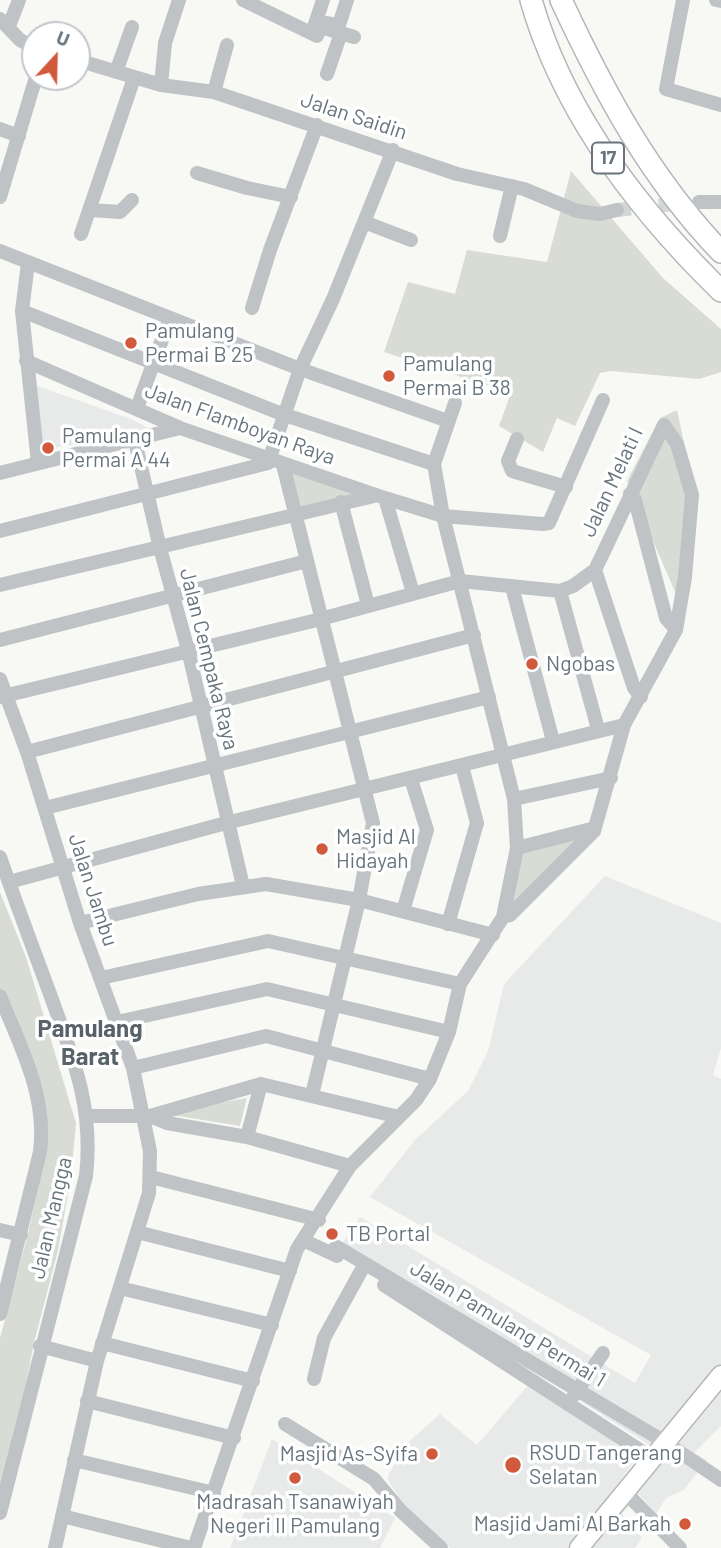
<!DOCTYPE html>
<style>
body{margin:0}
#map{position:relative;width:721px;height:1548px;overflow:hidden;background:#f8f8f5;font-family:Barlow,sans-serif}
canvas{display:block}
.north{position:absolute;left:21px;top:21px;width:70px;height:70px;box-sizing:border-box;background:#fff;border:2px solid #c2c7cb;border-radius:50%;rotate:22deg;font-size:19px;font-weight:700;line-height:28px;text-align:center;color:#66747d}
.north::after{content:'';display:block;margin:auto;width:24px;height:32px;background:#d1593c;clip-path:polygon(50% 0,100% 100%,50% 72%,0 100%)}
</style>
<div id="map">
<canvas width="721" height="1548"></canvas>
<div class="north">U</div>
</div>
<script>
const context = document.querySelector('canvas').getContext('2d');
context.lineJoin = 'round';
function fillPath(path, color) { context.fillStyle = color; context.fill(path, 'evenodd'); }
function strokePath(path, color, width, dash) { context.strokeStyle = color; context.lineWidth = width; context.lineCap = dash ? 'butt' : 'round'; context.setLineDash(dash || []); context.stroke(path); }
function drawText(font, color, halo, rows, align = 'center') {
  context.font = font + ' Barlow,sans-serif'; context.lineWidth = 7; context.setLineDash([]); context.textBaseline = 'middle'; context.strokeStyle = halo; context.fillStyle = color; for (const [text, x, y, turn = 0] of rows) {
    context.save(); context.translate(x, y); context.rotate((+turn || 0) * Math.PI / 180); context.textAlign = isNaN(turn) ? turn : align; if (halo) context.strokeText(text, 0, 0); context.fillText(text, 0, 0); context.restore();
  }
}
fillPath(new Path2D(`
 M 29,383 L 131,419 L 154,431 L 48,449 L 42,439 Z
 M 605,876 L 721,923 L 721,1048 L 713,1075 L 721,1079 L 721,1426 L 694,1453 L 707,1460 L 684,1490 L 666,1498 L 656,1514 L 639,1494 L 622,1514 L 642,1538 L 635,1548 L 585,1548 L 651,1446 L 339,1248 L 360,1217 L 635,1383 L 651,1355 L 370,1197 L 415,1140 L 468,1091 L 488,1051 L 504,984 Z
 M 536,1376 L 635,1460 L 570,1548 L 450,1548 L 402,1502 L 387,1478 L 404,1446 L 440,1414 L 477,1445 Z
 M 272,1439 L 395,1518 L 380,1548 L 230,1548 Z`), '#e8e9e9');
fillPath(new Path2D(`
 M 571,171 L 663,278 L 721,329 L 721,372 L 699,379 L 611,371 L 600,373 L 575,426 L 557,418 L 543,452 L 499,426 L 511,393 L 384,352 L 408,282 L 455,294 L 467,250 L 547,262 Z
 M 677,410 L 697,504 L 691,586 L 676,594 L 627,481 L 660,418 Z
 M 284,468 L 363,495 L 296,511 Z
 M 592,833 L 503,917 L 517,848 Z
 M 0,892 L 26,957 L 76,1123 L 71,1177 L 58,1250 L 34,1343 L 0,1516 L 0,1338 L 28,1234 L 43,1164 L 44,1114 L 0,1003 Z
 M 247,1098 L 240,1126 L 160,1113 Z`), '#d8dcd5');
strokePath(new Path2D(`
 M 617,210 L 685,203`), '#d4d7d7', 14, [14, 7]);
const major = new Path2D(`
 M 579,1548 L 721,1375`);
const highway = new Path2D(`
 M 531,0 C 563,112 639,211 721,291
 M 561,0 C 604,92 650,178 721,252`);
strokePath(major, '#b3b7ba', 21);
strokePath(highway, '#b3b6b9', 24);
strokePath(new Path2D(`
 M 243,0 L 317,36 L 321,27 L 354,37
 M 683,0 L 666,89 L 721,105
 M 716,0 L 721,1
 M 0,19 L 20,40 L 35,48
 M 325,23 L 339,25 L 347,0
 M 9,26 L 19,0
 M 312,33 L 323,0
 M 77,60 L 161,85 L 214,92 L 457,174 L 524,189 L 577,211 L 600,214 L 617,210
 M 116,72 L 132,27
 M 327,74 L 341,33
 M 161,85 L 165,43 L 179,0
 M 214,92 L 227,45
 M 0,129 L 19,136
 M 197,173 L 247,188 L 291,197
 M 0,197 L 36,77
 M 699,202 L 721,202
 M 91,210 L 120,212 L 132,200
 M 364,222 L 411,240
 M 81,234 L 134,78
 M 500,236 L 512,186
 M 0,251 L 300,369 L 448,421
 M 28,263 L 22,311 L 38,463
 M 252,308 L 270,250 L 317,125
 M 22,311 L 282,414 L 434,464
 M 26,361 L 180,428 L 385,498 L 443,516 L 542,524 L 549,523 L 603,400
 M 455,403 L 434,464 L 443,516 L 514,799 L 517,848 L 503,917
 M 137,408 L 170,318
 M 517,439 L 508,461 L 512,471 L 566,487
 M 135,441 L 160,548 L 188,650 L 243,886
 M 283,465 L 373,823 L 359,900 L 312,1095
 M 0,473 L 180,428
 M 630,494 L 635,500 L 666,618 L 676,630
 M 385,498 L 413,593
 M 341,502 L 368,605
 M 0,531 L 268,463 L 300,369 L 333,299 L 393,150
 M 595,570 L 634,688 L 641,697
 M 0,585 L 374,496
 M 512,587 L 553,741
 M 560,591 L 598,729
 M 0,640 L 307,561
 M 0,679 L 27,752 L 80,923 L 133,1068 L 150,1151 L 149,1193 L 97,1361 L 55,1548
 M 0,697 L 317,620 L 460,581 L 560,591 L 573,586 L 595,570 L 664,425 L 677,444 L 692,495 L 685,577 L 676,630 L 624,725 L 594,831 L 510,915 L 503,917 L 460,984 L 449,1032 L 430,1079 L 416,1100 L 350,1166 L 297,1249 L 194,1548
 M 27,752 L 474,635
 M 514,799 L 611,778
 M 45,808 L 489,697
 M 517,848 L 595,828
 M 0,857 C 16,903 33,948 50,994 C 73,1058 94,1107 86,1176 L 0,1513
 M 9,882 L 226,823 L 624,725
 M 403,911 L 427,830 L 411,779
 M 80,923 L 198,894 L 266,884 L 359,900 L 493,935
 M 448,924 L 477,823 L 462,766
 M 101,978 L 268,941 L 460,984
 M 0,996 C 21,1048 47,1095 40,1152 L 0,1314
 M 117,1022 L 267,989 L 449,1032
 M 133,1068 L 266,1036 L 430,1079
 M 88,1116 L 150,1116 L 261,1084 L 399,1117
 M 150,1116 L 167,1123 L 247,1137 L 350,1166
 M 247,1137 L 261,1084
 M 151,1177 L 319,1220
 M 0,1230 L 21,1235
 M 137,1232 L 290,1271
 M 303,1240 L 337,1256
 M 330,1252 L 337,1247 L 665,1442 L 721,1480
 M 384,1285 L 652,1458
 M 120,1288 L 272,1325
 M 102,1343 L 253,1381
 M 40,1346 L 97,1361
 M 314,1379 L 324,1338 L 361,1271
 M 574,1395 L 603,1353
 M 87,1401 L 234,1438
 M 285,1424 L 374,1479 L 401,1511 L 441,1548
 M 74,1460 L 214,1493
 M 625,1492 L 680,1548
 M 62,1516 L 191,1548`), '#bfc3c6', 14);
strokePath(major, '#fff', 18);
strokePath(highway, '#fff', 21);
for (const [x, y, r, color] of [
 [131,343,7,"#d1593c"],
 [389,376,7,"#d1593c"],
 [48,448,7,"#d1593c"],
 [532,664,7,"#d1593c"],
 [322,849,7,"#d1593c"],
 [332,1234,7,"#d1593c"],
 [432,1454,7,"#d1593c"],
 [513,1465,9,"#d1593c"],
 [295,1478,7,"#d1593c"],
 [685,1524,7,"#d1593c"]
]) { const dot = new Path2D(); dot.arc(x, y, r, 0, 2 * Math.PI); context.fillStyle = color; context.fill(dot); strokePath(dot, '#fff', 2.5); }
for (const [x, y, w] of [
 [608,158,32]
]) { const box = new Path2D(); box.roundRect(x - w / 2, y - 15.5, w, 31, 5); context.fillStyle = '#fff'; context.fill(box); strokePath(box, '#66747d', 2); }
drawText('bold 19px', '#66747d', null, [
 ["17",608,158]
]);
drawText('21px', '#66747d', '#fff', [
 ["Jalan Saidin",354,116,18],
 ["Jalan Flamboyan Raya",240,424,20],
 ["Jalan Melati I",612,482,-65],
 ["Jalan Cempaka Raya",209,659,76],
 ["Jalan Jambu",93,890,72],
 ["Jalan Mangga",51,1218,-77],
 ["Jalan Pamulang Permai 1",508,1324,31]
]);
drawText('21px', '#66747d', '#fff', [
 ["Pamulang",145,331],
 ["Permai B 25",145,355],
 ["Pamulang",403,364],
 ["Permai B 38",403,388],
 ["Pamulang",62,436],
 ["Permai A 44",62,460],
 ["Ngobas",546,664],
 ["Masjid Al",336,837],
 ["Hidayah",336,861],
 ["TB Portal",346,1234],
 ["RSUD Tangerang",529,1453],
 ["Selatan",529,1477],
 ["Masjid As-Syifa",418,1454,"right"],
 ["Madrasah Tsanawiyah",295,1502,"center"],
 ["Negeri II Pamulang",295,1526,"center"],
 ["Masjid Jami Al Barkah",671,1524,"right"]
], 'left');
drawText('bold 24px', '#576269', '#fff', [
 ["Pamulang",90,1029],
 ["Barat",90,1057]
]);
</script>
